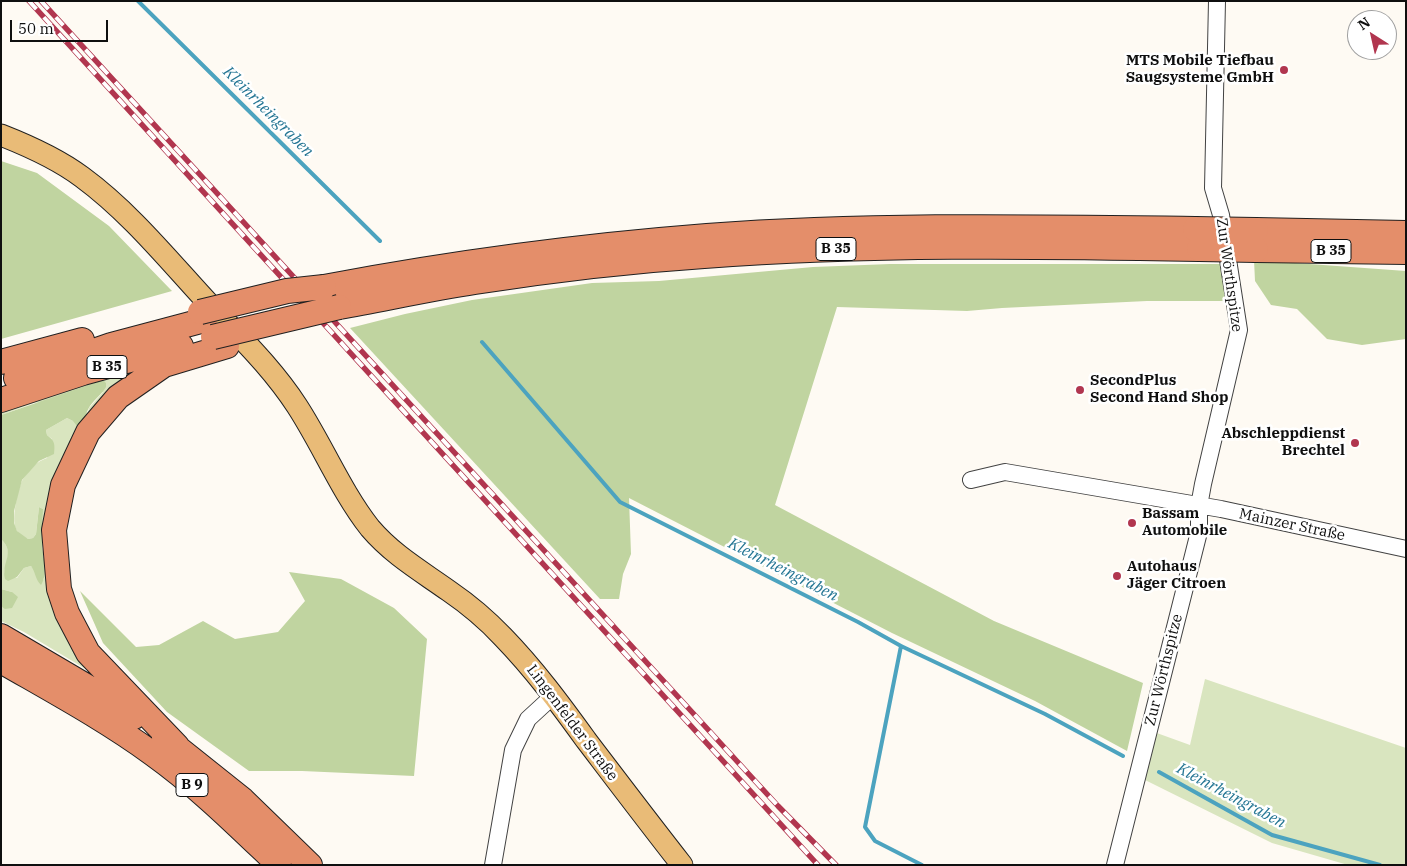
<!DOCTYPE html>
<meta charset="utf-8">
<style>
body{margin:0}
#map{position:relative;width:1407px;height:866px;overflow:hidden;background:#fefaf3;font-family:"IBM Plex Serif",serif}
canvas{display:block}
.frame{position:absolute;inset:0;border:2px solid #0f0f0f;pointer-events:none}
.north{position:absolute;left:1347px;top:10px;width:50px;height:50px;box-sizing:border-box;background:#fff;border:1px solid #9f9f9f;border-radius:50%;rotate:325deg;font-size:14px;font-weight:700;line-height:20px;text-align:center;color:#0f0f0f}
.north::after{content:'';display:block;margin:auto;width:18px;height:22px;background:#b1364f;clip-path:polygon(50% 0,100% 100%,50% 72%,0 100%)}
.scale{position:absolute;left:10px;top:20px;width:98px;height:22px;box-sizing:border-box;border:2px solid #0f0f0f;border-top:0;padding-left:6px;font-size:15px;line-height:18px;white-space:nowrap;color:#0f0f0f;-webkit-text-stroke:4px #fff;paint-order:stroke}
</style>
<div id="map">
<canvas width="1407" height="866"></canvas>
<div class="frame"></div>
<div class="north">N</div>
<div class="scale">50 m</div>
</div>
<script>
const context = document.querySelector('canvas').getContext('2d');
context.lineJoin = 'round';
function fillPath(path, color) { context.fillStyle = color; context.fill(path, 'evenodd'); }
function strokePath(path, color, width, dash) { context.strokeStyle = color; context.lineWidth = width; context.lineCap = dash ? 'butt' : 'round'; context.setLineDash(dash || []); context.stroke(path); }
function drawText(font, color, halo, rows, align = 'center') {
  context.font = font + ' "IBM Plex Serif",serif'; context.lineWidth = 5; context.setLineDash([]); context.textBaseline = 'middle'; context.strokeStyle = halo; context.fillStyle = color; for (const [text, x, y, turn = 0] of rows) {
    context.save(); context.translate(x, y); context.rotate((+turn || 0) * Math.PI / 180); context.textAlign = isNaN(turn) ? turn : align; if (halo) context.strokeText(text, 0, 0); context.fillText(text, 0, 0); context.restore();
  }
}
fillPath(new Path2D(`
 M 158,360 L 117,389 L 48,529 L 94,674 L 24,632 L 1,621 L 1,606 L 3,607 L 12,592 L 1,589 L 1,539 C 13,551 7,558 4,573 L 17,578 L 24,568 L 31,566 L 44,580 L 45,556 L 41,540 L 43,509 L 39,507 L 36,534 L 33,538 L 28,539 C 23,537 18,534 16,529 C 11,520 18,487 23,479 C 29,470 37,461 47,458 L 52,439 L 47,435 L 46,430 L 67,418 L 73,421 L 88,412 L 89,408 L 103,392 L 34,403 L 1,415 L 1,409 Z
 M 1205,679 L 1406,748 L 1406,865 L 1348,865 L 1272,843 L 1143,779 L 1154,732 L 1190,745 Z`), '#d9e5bf');
fillPath(new Path2D(`
 M 1,161 L 37,173 L 109,226 L 172,291 L 1,339 Z
 M 1254,260 L 1406,271 L 1406,339 L 1362,345 L 1327,339 L 1297,309 L 1271,305 L 1255,281 Z
 M 890,264 L 1223,264 L 1227,301 L 1147,301 L 1002,308 L 967,311 L 837,307 L 775,505 L 994,621 L 1143,683 L 1127,751 L 1035,701 L 892,633 L 629,498 L 631,554 L 623,574 L 619,599 L 600,599 L 350,328 L 405,314 L 472,300 L 592,283 L 659,281 L 813,267 Z
 M 103,380 L 106,383 L 106,387 C 102,394 95,399 90,406 C 85,413 86,422 77,426 L 73,421 L 67,418 L 46,430 L 47,435 C 55,441 55,444 54,454 L 39,461 L 22,480 L 14,511 L 14,523 L 17,531 L 28,539 L 33,538 L 36,534 L 39,507 L 43,509 C 43,519 41,531 42,541 C 42,555 49,573 41,585 C 35,579 36,573 31,566 L 24,568 L 17,577 L 8,581 L 5,579 C 1,561 16,554 1,539 L 1,415 Z
 M 289,572 L 341,579 L 394,608 L 427,639 L 414,776 L 302,771 L 249,771 L 167,712 L 103,643 L 80,591 L 136,647 L 159,645 L 203,621 L 235,639 L 278,632 L 305,601 Z
 M 1,589 L 12,592 L 18,597 L 12,608 L 5,609 L 1,606 Z`), '#c0d4a0');
strokePath(new Path2D(`
 M 138,1 L 380,241
 M 482,342 L 620,502 L 858,622 L 901,646 L 1045,714 L 1123,756
 M 901,646 L 865,827 L 875,841 L 922,865
 M 1159,772 L 1272,835 L 1380,865`), '#4ca3bf', 4);
const minor = new Path2D(`
 M 971,480 L 1005,472 L 1221,509 L 1406,549
 M 493,865 L 513,750 L 528,719 L 553,696
 M 1115,865 L 1199,532 L 1199,506 L 1203,484 L 1239,330 L 1221,215 L 1213,188 L 1217,1`);
const major = new Path2D(`
 M 1,135 C 29,146 58,159 82,177 C 131,213 170,262 211,306 C 241,338 273,369 297,406 C 323,446 341,491 370,528 C 393,555 421,571 449,591 C 468,604 487,620 503,637 C 534,669 560,704 586,740 C 618,782 649,823 682,865`);
const highway = new Path2D(`
 M 1256,230 L 1406,233
 M 1256,250 L 1406,252
 M 324,287 C 451,263 578,246 707,236 C 869,224 1032,227 1195,229
 M 339,307 C 384,299 430,289 475,282 C 551,270 628,261 704,256 C 869,244 1034,246 1199,249
 M 1,362 L 82,340
 M 16,378 L 111,345 L 205,320
 M 1,400 L 83,373 L 181,346
 M 1,636 L 115,703 L 134,717
 M 1,661 C 53,691 105,719 153,754 C 199,787 238,826 279,865
 M 164,737 L 243,800 L 310,865
 M 177,746 L 88,653 L 67,613 L 59,589 L 54,530 L 63,485 L 88,432 L 118,397 L 164,365 L 227,346`);
strokePath(minor, '#424242', 18);
strokePath(major, '#202020', 23);
strokePath(highway, '#202020', 26);
strokePath(minor, '#fff', 16);
strokePath(major, '#e9bb77', 21);
strokePath(highway, '#e48e6a', 24);
const rail = new Path2D(`
 M 29,1 L 818,865
 M 41,1 L 778,806 L 836,865`);
strokePath(rail, '#b1364f', 5.5);
strokePath(rail, '#fff', 4, [11]);
const highwayBridge = new Path2D(`
 M 1195,229 L 1256,230
 M 1199,249 L 1256,250
 M 200,312 L 287,291 L 324,287
 M 213,337 L 339,307`);
strokePath(highwayBridge, '#202020', 26, []);
strokePath(highwayBridge, '#e48e6a', 24);
for (const [x, y, r, color] of [
 [1284,70,5,"#b1364f"],
 [1080,390,5,"#b1364f"],
 [1355,443,5,"#b1364f"],
 [1132,523,5,"#b1364f"],
 [1117,576,5,"#b1364f"]
]) { const dot = new Path2D(); dot.arc(x, y, r, 0, 2 * Math.PI); context.fillStyle = color; context.fill(dot); strokePath(dot, '#fff', 2); }
for (const [x, y, w] of [
 [836,249,40],
 [1331,251,40],
 [107,367,40],
 [192,785,32]
]) { const box = new Path2D(); box.roundRect(x - w / 2, y - 11.5, w, 23, 4); context.fillStyle = '#fff'; context.fill(box); strokePath(box, '#0f0f0f', 1); }
drawText('bold 14px', '#0f0f0f', null, [
 ["B 35",836,249],
 ["B 35",1331,251],
 ["B 35",107,367],
 ["B 9",192,785]
]);
drawText('bold 15px', '#0f0f0f', '#fff', [
 ["MTS Mobile Tiefbau",1274,61,"right"],
 ["Saugsysteme GmbH",1274,78,"right"],
 ["SecondPlus",1090,381],
 ["Second Hand Shop",1090,398],
 ["Abschleppdienst",1345,434,"right"],
 ["Brechtel",1345,451,"right"],
 ["Bassam",1142,514],
 ["Automobile",1142,531],
 ["Autohaus",1127,567],
 ["Jäger Citroen",1127,584]
], 'left');
drawText('15px', '#0f0f0f', '#fff', [
 ["Zur Wörthspitze",1229,275,82],
 ["Mainzer Straße",1292,525,12],
 ["Zur Wörthspitze",1164,670,-76],
 ["Lingenfelder Straße",572,723,53]
]);
drawText('italic 16px', '#257694', '#fff', [
 ["Kleinrheingraben",268,112,45],
 ["Kleinrheingraben",783,570,27],
 ["Kleinrheingraben",1231,796,28]
]);
</script>
